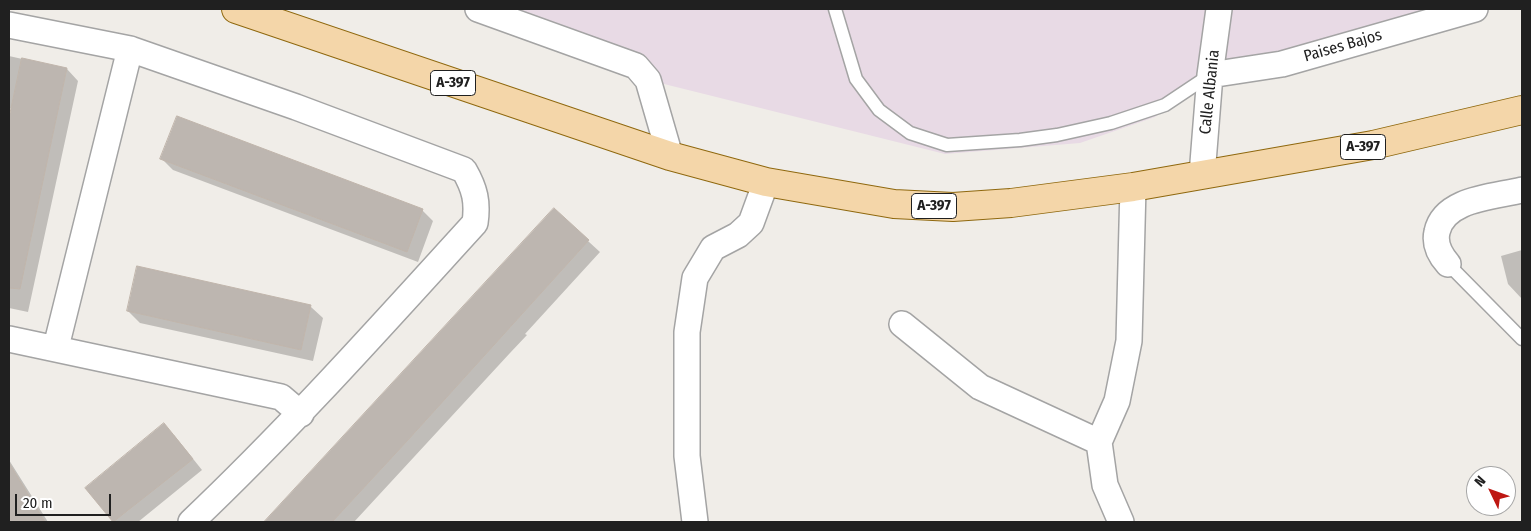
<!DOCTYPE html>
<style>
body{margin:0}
#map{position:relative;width:1531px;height:531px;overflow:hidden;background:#f0ede8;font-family:"Fira Sans Condensed",sans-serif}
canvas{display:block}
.frame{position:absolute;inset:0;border:10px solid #202020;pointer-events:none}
.north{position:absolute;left:1466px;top:466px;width:50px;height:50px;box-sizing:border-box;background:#fff;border:1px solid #a6a6a6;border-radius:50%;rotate:312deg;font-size:14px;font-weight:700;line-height:20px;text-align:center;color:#202020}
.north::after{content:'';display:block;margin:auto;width:18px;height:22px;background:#be1712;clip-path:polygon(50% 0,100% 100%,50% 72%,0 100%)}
.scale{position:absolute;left:15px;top:494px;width:96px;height:22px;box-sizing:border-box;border:2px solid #202020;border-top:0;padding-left:6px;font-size:15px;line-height:18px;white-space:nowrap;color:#202020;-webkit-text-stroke:4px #fff;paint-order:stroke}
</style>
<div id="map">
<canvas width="1531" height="531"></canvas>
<div class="frame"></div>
<div class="north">N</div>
<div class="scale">20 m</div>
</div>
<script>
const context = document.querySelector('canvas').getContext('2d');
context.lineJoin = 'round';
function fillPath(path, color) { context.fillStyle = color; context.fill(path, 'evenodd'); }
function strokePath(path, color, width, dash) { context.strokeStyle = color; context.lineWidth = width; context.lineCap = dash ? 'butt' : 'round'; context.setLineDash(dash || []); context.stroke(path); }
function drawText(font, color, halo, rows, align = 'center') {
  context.font = font + ' "Fira Sans Condensed",sans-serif'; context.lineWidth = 4; context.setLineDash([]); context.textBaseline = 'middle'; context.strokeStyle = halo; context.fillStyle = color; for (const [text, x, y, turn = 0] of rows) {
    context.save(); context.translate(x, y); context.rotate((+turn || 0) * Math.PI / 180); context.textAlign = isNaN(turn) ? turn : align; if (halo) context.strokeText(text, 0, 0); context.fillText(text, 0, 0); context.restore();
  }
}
fillPath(new Path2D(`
 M 478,9 L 1475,9 L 1210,75 L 1155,117 L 1080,143 L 945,154 L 648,80 Z`), '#e8dae5');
fillPath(new Path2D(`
 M 9,56 L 67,69 L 78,81 L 28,312 L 9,308 L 9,122 L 12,109 L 9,108 Z
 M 162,159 L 422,210 L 433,221 L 418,262 L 173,170 Z
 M 554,210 L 600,252 L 525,334 L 527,335 L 510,353 L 354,522 L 266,522 Z
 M 1522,250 L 1522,299 L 1508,284 L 1501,256 Z
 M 138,268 L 311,307 L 323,318 L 313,361 L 140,323 L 128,311 Z
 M 174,435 L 202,470 L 138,522 L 114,522 L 87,488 Z
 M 9,460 L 48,522 L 9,522 Z`), '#0003');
const building = new Path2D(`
 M 22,58 L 67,68 L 20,289 L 9,288 L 9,118 Z
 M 177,116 L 423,209 L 407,252 L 160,159 Z
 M 554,208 L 589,240 L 407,441 L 332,522 L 264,522 Z
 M 137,266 L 311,305 L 301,350 L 127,311 Z
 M 164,423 L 193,459 L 113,522 L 85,488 Z
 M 9,463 L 45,522 L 9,522 Z`);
fillPath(building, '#bdb6b0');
strokePath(building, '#c0b5ab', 1);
const lane = new Path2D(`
 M 835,9 L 856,79 L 879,110 L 910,133 L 947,145 L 1020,140 L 1057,135 L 1111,123 L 1165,105 L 1210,75
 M 1448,264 L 1522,339`);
const street = new Path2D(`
 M 478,9 L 636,66 L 648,80 L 670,156
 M 9,25 L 130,49 L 296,107 L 464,170 C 475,189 478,202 475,223 C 382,325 291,427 191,522
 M 1210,75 L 1282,64 L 1475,9
 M 1202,175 L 1210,75 L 1219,9
 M 1448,264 C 1440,255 1434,245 1437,232 C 1444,198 1495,197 1522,190
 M 902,324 L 980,387 L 1099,442
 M 9,339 L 281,397 L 301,414
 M 56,347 L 130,49
 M 695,522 L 687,456 L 687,332 L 695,278 L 713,248 L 738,235 L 751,223 L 766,182
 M 1121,522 L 1105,485 L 1099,442 L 1117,401 L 1129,341 L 1133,187`);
const primary = new Path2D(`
 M 236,9 L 670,156 L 766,182 L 894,204 L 953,207 L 1011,203 L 1133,187 L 1373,145 L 1522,110`);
strokePath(lane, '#a4a4a4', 15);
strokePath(street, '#a4a4a4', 28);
strokePath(primary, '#8f680e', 30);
strokePath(lane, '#fff', 12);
strokePath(street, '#fff', 25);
strokePath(primary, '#f4d6a9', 28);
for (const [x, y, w] of [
 [453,83,45],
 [1363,147,45],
 [934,206,45]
]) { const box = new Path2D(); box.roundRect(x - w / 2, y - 12.5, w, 25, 4); context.fillStyle = '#fff'; context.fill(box); strokePath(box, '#202020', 1); }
drawText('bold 15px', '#202020', null, [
 ["A-397",453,83],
 ["A-397",1363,147],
 ["A-397",934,206]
]);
drawText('16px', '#202020', '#fff', [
 ["Paises Bajos",1343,46,-16],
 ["Calle Albania",1210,92,-84]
]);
</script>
